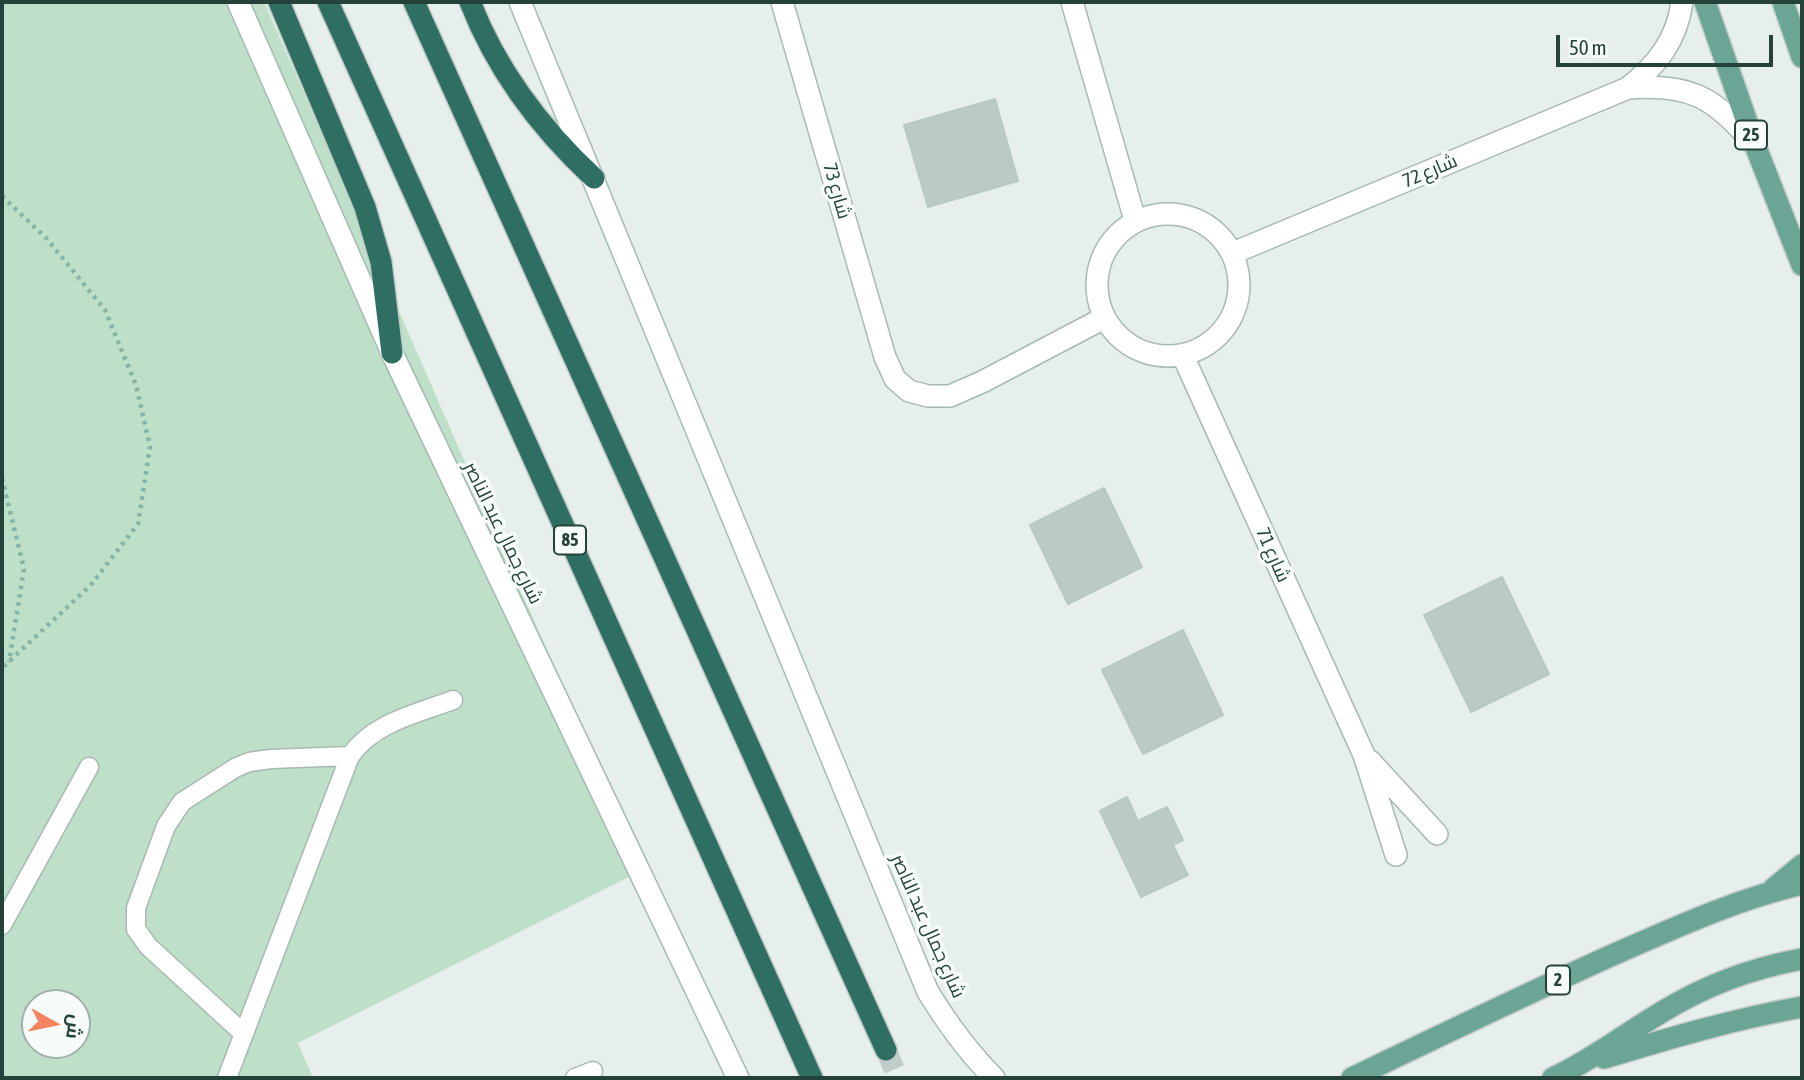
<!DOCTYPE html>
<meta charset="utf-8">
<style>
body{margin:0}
#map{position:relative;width:1804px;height:1080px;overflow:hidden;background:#e6efeb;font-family:"Asap Condensed",Cairo,sans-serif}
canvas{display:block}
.frame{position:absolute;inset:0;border:4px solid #24423a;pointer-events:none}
.north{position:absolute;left:21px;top:989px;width:70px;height:70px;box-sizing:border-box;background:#f7fbf9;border:2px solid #a3b1ad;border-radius:50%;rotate:99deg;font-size:19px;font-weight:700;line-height:28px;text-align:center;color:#24423a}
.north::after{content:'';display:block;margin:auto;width:24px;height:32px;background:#f4845f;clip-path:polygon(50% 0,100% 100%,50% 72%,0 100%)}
.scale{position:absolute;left:1556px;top:35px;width:217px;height:32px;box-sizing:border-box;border:4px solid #24423a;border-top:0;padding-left:9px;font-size:21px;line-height:24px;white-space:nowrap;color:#24423a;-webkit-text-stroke:5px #f7fbf9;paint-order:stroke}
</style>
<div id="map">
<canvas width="1804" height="1080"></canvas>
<div class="frame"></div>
<div class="north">ش</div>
<div class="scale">50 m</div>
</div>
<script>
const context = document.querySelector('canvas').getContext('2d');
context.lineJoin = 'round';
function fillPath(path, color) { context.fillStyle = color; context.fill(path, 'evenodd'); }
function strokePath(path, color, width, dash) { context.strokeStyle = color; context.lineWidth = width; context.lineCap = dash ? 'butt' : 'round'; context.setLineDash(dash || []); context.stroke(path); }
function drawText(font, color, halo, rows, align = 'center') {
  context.font = font + ' "Asap Condensed",Cairo,sans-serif'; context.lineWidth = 7; context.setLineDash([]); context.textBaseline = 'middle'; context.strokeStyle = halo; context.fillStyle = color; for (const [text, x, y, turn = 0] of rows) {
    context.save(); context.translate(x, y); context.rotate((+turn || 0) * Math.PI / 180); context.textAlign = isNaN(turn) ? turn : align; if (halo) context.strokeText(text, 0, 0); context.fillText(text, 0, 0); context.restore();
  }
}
fillPath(new Path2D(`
 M 2,2 L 264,2 L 643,870 L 298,1043 L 313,1078 L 2,1078 ZM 35,1003 L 77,1003 L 77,1045 L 35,1045 Z`), '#bfe0c8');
const building = new Path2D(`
 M 995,99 L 1018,181 L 928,207 L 904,125 Z
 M 1104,488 L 1142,567 L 1068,604 L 1030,525 Z
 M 1502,577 L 1549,674 L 1471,712 L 1424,615 Z
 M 1183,630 L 1223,715 L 1143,754 L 1102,670 Z
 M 1127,797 L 1138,821 L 1167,807 L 1183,840 L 1173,845 L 1188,875 L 1141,897 L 1100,811 Z`);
fillPath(building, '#bbcac4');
strokePath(building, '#b8c9c2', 2);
strokePath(new Path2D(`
 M 886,1050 L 898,1078`), '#bfccc8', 21, [21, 10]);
const lane = new Path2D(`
 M 2,925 L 89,767
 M 244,1034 L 148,946 L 136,929 L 136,908 L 166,826 L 182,802 L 235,768 L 249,762 L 271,759 L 350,756
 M 227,1078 L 350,756 C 374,722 416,714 453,700
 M 575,1078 L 593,1071`);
const street = new Path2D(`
 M 782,2 L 885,357 L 895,379 L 909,391 L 928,396 L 950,396 L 982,382 L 1104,318
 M 1072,2 L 1135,220
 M 1628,88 C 1689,83 1714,97 1753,143
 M1097 285a71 71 0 1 1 142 0a71 71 0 1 1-142 0Z
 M 1233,253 L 1628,88 C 1657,65 1677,40 1682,2
 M 1183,356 L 1364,755 L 1396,855
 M 1370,761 L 1437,834`);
const secondary = new Path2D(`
 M 238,2 L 392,353 L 738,1078
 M 520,2 L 928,992 C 947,1023 968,1052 994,1078`);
const primary = new Path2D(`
 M 1705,2 L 1755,145 L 1802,265
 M 1783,2 L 1802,57
 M 1773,889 L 1802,865
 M 1604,1058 C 1670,1038 1734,1019 1802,1007
 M 1352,1078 C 1437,1037 1522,996 1608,957 C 1672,929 1734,900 1802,884
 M 1553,1078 C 1592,1060 1625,1034 1662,1012 C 1706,985 1752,968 1802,959`);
const highway = new Path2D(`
 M 279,2 L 365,207 L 381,262 L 392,353
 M 328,2 L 812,1078
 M 414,2 L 886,1050
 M 470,2 C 497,71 540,128 594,178`);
strokePath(lane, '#a8b8b2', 21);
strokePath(street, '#a8b8b2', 24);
strokePath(secondary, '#a4bbb3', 24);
strokePath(primary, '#c2cac8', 24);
strokePath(highway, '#c2cac8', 24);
strokePath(new Path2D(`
 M 2,196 L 47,239 L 105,310 L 136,385 L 150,447 L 138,524 L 90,586 L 2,668
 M 2,478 L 24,569 L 9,662`), '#86b3a5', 4.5, [3.5, 5]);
strokePath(lane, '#fff', 18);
strokePath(street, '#fff', 21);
strokePath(secondary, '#fff', 21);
strokePath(primary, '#6aa596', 21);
strokePath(highway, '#2f6f62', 21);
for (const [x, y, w] of [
 [1751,135,32],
 [570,540,32],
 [1558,980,24]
]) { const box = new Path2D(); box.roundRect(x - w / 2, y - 14.5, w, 29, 5); context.fillStyle = '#f7fbf9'; context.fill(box); strokePath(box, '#24423a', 2); }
drawText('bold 18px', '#24423a', null, [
 ["25",1751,135],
 ["85",570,540],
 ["2",1558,980]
]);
drawText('19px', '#24423a', '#f7fbf9', [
 ["شارع 72",1430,171,-23],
 ["شارع 73",837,191,74],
 ["شارع جمال عبد الناصر",503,533,64],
 ["شارع 71",1273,555,66],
 ["شارع جمال عبد الناصر",928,926,66]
]);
</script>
